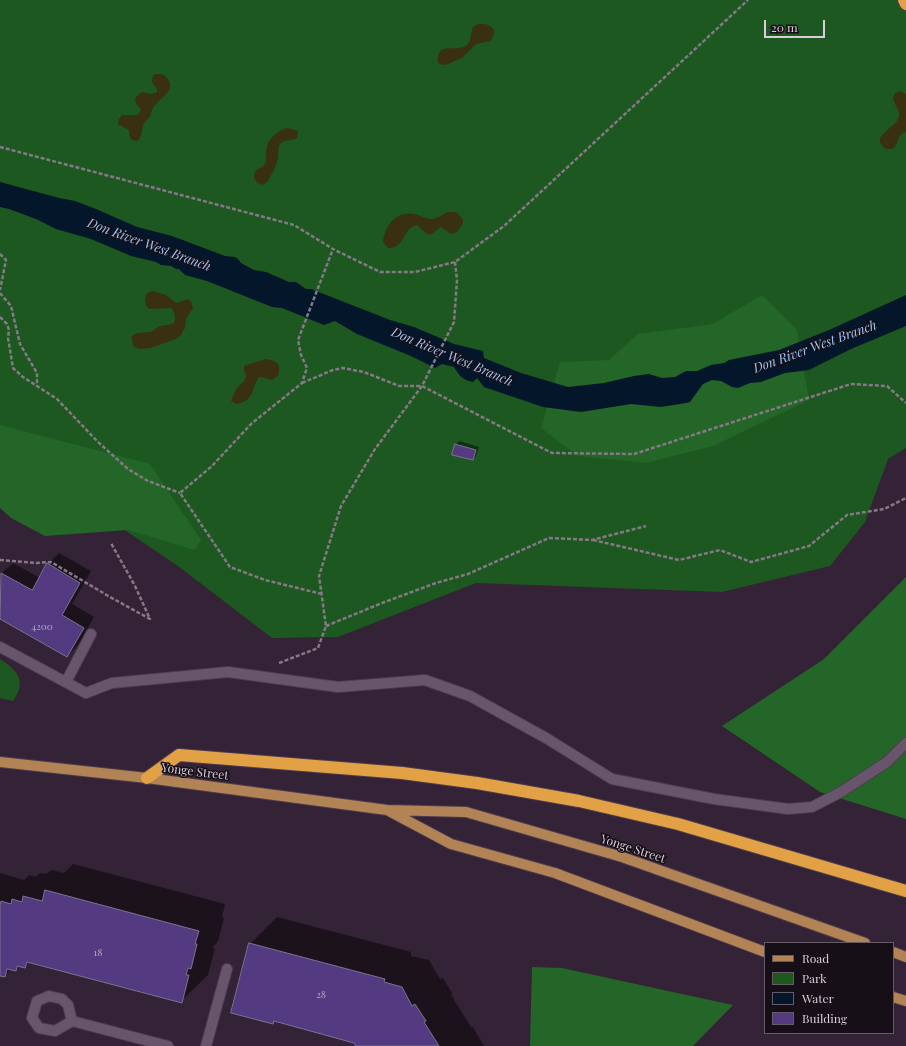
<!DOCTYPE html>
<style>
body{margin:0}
#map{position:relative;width:906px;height:1046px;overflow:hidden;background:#342236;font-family:"Playfair Display",serif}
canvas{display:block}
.legend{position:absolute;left:764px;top:942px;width:130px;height:92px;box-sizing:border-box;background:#170f17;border:1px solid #655b65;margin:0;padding:5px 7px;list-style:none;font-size:12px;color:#d9cdda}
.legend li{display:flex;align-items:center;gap:8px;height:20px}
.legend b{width:20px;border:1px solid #655b65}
.scale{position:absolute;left:764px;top:20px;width:61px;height:18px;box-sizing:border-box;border:2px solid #d9cdda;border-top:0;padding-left:5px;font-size:12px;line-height:14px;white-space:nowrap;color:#d9cdda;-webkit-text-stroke:3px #170f17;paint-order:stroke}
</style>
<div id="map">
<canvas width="906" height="1046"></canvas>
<ul class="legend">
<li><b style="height:5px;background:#b28354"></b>Road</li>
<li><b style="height:11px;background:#1d5820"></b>Park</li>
<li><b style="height:11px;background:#041629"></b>Water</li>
<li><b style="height:11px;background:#533a81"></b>Building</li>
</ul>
<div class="scale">20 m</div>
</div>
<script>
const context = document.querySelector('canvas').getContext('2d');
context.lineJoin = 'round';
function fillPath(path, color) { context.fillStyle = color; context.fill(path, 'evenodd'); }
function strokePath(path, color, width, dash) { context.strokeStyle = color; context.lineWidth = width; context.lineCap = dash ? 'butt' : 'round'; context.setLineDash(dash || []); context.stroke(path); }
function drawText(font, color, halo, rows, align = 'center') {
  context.font = font + ' "Playfair Display",serif'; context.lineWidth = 3; context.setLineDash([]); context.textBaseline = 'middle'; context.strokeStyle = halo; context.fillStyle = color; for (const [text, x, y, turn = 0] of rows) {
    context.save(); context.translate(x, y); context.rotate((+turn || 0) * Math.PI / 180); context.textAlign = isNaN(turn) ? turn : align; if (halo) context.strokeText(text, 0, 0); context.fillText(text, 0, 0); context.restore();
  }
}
fillPath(new Path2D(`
 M 0,0 L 906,0 L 906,448 L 888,459 L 865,522 L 830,566 L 722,592 L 476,583 L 338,637 L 272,638 L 178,566 L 0,446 Z
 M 0,659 C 18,671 27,681 13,701 L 0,698 Z`), '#1d5820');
fillPath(new Path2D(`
 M 762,295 L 797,330 L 809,400 L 713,446 L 646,463 L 578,456 L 541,428 L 560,362 L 609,360 L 638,334 L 713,324 Z
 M 0,425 L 150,464 L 201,540 L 195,550 L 128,530 L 45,536 L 11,518 L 0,508 Z
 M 906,577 L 906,819 L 820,792 L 722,726 L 824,659 Z
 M 532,967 L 562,968 L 733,1005 L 693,1046 L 530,1046 Z`), '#236627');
fillPath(new Path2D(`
 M 478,24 C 492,23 498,29 491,41 L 476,44 L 462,58 L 448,64 L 442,65 L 438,63 C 436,39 457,54 467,45 C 472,40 470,34 473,27 Z
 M 157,74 C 162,74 165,75 168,79 C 177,93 156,99 152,110 C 151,112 151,114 150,116 C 148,120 144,122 143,126 C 141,132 143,136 137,141 L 132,140 L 129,136 L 129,131 L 127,129 L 118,124 L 119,119 L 122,115 L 138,115 L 141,110 L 136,103 L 135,99 C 143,85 147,98 157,92 L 157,89 L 152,82 L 153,75 Z
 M 900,91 L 906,94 L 906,132 C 895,136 900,144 892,149 C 887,149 884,149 881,144 C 875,134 898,126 899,116 C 900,111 894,104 893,98 L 895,93 Z
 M 288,128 L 298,131 L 297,138 C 292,141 286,139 281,143 C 277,147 279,153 278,158 C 278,162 270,179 267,182 C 266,183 264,184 262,185 C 254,181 252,178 256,170 C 271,164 264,158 267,146 C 269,138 280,129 288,128 Z
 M 449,212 L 456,212 L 463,219 L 463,223 L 457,232 L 451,234 L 441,227 L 430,235 L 427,234 L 417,225 C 402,228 406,248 388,248 L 383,242 C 384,227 396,210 414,214 C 420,215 425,219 432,219 C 437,219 444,213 449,212 Z
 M 153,291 L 166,295 L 176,303 L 188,299 L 191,301 L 193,308 L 186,319 L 185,328 L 181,335 L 176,339 L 150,348 L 141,349 L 134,347 C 127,330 138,334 150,332 C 154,332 156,327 161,326 C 165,325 169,325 174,323 C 176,317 175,313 171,308 L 149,309 C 144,304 144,300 147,293 Z
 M 266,359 C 278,361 281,364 278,376 L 272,380 L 261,377 L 258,378 C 252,391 252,402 236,404 L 231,401 L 236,389 L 244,381 L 246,376 L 244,370 L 244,366 Z`), '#393010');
fillPath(new Path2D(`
 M 0,182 L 59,198 L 75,201 L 96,209 L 137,227 L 172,236 L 225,256 L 235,257 L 238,259 L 241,263 L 254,270 L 266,272 L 289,282 L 296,282 L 306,289 L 311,289 L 390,320 L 414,327 L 454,344 L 483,351 L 484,358 L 521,373 L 568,387 L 604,383 L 634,376 L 649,374 L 662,378 L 675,377 L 686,371 L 697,371 L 711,365 L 724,363 L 729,360 L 779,350 L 829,330 L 906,295 L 906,326 L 851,349 L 809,370 L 785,373 L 761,382 L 750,383 L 738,388 L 732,387 L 721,381 L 712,380 L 703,384 L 690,402 L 686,403 L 661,407 L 631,404 L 581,412 L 543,407 L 484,387 L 477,378 L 473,382 C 462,380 459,375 454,367 L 442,364 L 435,368 L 411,356 L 357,334 L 335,321 L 324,325 L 282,308 L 272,307 L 207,281 L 185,275 L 179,269 L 176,269 L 171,266 L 161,265 L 156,262 L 131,256 L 91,239 L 56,229 L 36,219 L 9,209 L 0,207 Z`), '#041629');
fillPath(new Path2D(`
 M 459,441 L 479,447 L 476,456 L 473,459 L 455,445 Z
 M 59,553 L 91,571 L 72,604 L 94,617 L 78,645 L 67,656 L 0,618 L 0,577 L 2,573 L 13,563 L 40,578 L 48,564 Z
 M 73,864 L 225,904 L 222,917 L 224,918 L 218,941 L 212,948 L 215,948 L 208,975 L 181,1001 L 30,961 L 25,967 L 20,965 L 15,970 L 11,969 L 4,976 L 0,975 L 0,873 L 24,880 L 29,875 L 35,877 L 40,873 L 46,874 L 51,870 L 64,873 Z
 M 277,917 L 411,952 L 411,956 L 429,960 L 440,979 L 443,978 L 452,993 L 451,995 L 471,1027 L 473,1027 L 484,1046 L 357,1046 L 354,1042 L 275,1021 L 272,1023 L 250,944 Z`), '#0007');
const building = new Path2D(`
 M 455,444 L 476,450 L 473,460 L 452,455 Z
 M 47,563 L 80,583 L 62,615 L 84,628 L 67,657 L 0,619 L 1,573 L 32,590 Z
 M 45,890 L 199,931 L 195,944 L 197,944 L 191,969 L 188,968 L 186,975 L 189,975 L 182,1003 L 27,962 L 25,968 L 17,966 L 16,971 L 7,969 L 5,977 L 0,976 L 0,905 L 1,901 L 11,904 L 12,899 L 22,902 L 23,896 L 42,901 Z
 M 249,943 L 385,979 L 384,982 L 402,987 L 412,1006 L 415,1004 L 426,1021 L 424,1022 L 439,1046 L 356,1046 L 354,1043 L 274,1021 L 273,1024 L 231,1013 Z`);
fillPath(building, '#533a81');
strokePath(building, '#7b738f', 1);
const service = new Path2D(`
 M 66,682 L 91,634
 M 86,693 L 112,683 L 228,672 L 338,687 L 425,680 L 470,696 L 546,738 L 612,779 L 714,799 L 788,809 L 812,807 L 841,792 L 887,762 L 906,743
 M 72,1021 L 68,1005 L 62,999 L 49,996 L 37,1001 L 32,1018 L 39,1028 L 55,1031 L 72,1021 L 168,1046
 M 206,1046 L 227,969`);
const minor = new Path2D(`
 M 0,647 L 86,693`);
const primary = new Path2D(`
 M 0,762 L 147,778 L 387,810 L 466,812 L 622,857 L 865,943
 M 389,811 L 451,844 L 555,873 L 765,952
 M 893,952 L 906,957
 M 893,997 L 906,1001`);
const motorway = new Path2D(`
 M 904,0 L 906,4
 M 147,778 L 179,755 L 402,773 L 477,783 L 579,801 L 678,824 L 906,891`);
strokePath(service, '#4c3d4e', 12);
strokePath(minor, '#4c3d4e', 12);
strokePath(primary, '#4c3d4e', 12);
strokePath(motorway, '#4c3d4e', 14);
strokePath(new Path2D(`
 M 0,147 L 294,225 L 333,249 L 380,272 L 415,272 L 455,262 L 504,226 L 748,0
 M 0,254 L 6,260 L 0,290
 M 0,293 L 11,306 L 20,344 L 37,373 L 37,386
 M 0,317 L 7,324 L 9,330 L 8,338 L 13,368 L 23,377 L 57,399 L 98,442 L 128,469 L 148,481 L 180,493
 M 302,383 L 333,370 L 343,368 L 364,372 L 399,386 L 422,386 L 552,453 L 634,454 L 851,384 L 887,386 L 906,403
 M 593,540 L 679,560 L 720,550 L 751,562 L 809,546 L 847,515 L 884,509 L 906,498
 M 0,560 L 36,563 L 51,562 L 110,597 L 150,619 L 135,586 L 111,543
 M 322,594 L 265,580 L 230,567 L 180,493 L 212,466 L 251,424 L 302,383 L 307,368 L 301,355 L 298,340 L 333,249
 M 326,626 L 382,603 L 436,583 L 468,574 L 549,538 L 592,540 L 646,526
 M 279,663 L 318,648 L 326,626 L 319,576 L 341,506 L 375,449 L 422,386 L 454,322 L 457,280 L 455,262`), '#877888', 2.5, [4, 2]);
strokePath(service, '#69556b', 10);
strokePath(minor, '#69556b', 10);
strokePath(primary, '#b28354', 10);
strokePath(motorway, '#e2a144', 12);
drawText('10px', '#b8a8c4', null, [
 ["4200",42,627],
 ["18",98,953],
 ["28",321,995]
]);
drawText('12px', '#d9cdda', '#170f17', [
 ["Yonge Street",195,772,7],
 ["Yonge Street",633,849,18]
]);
drawText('italic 13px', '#97c6f9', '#170f17', [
 ["Don River West Branch",149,245,20],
 ["Don River West Branch",815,347,-20],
 ["Don River West Branch",452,357,23]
]);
</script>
